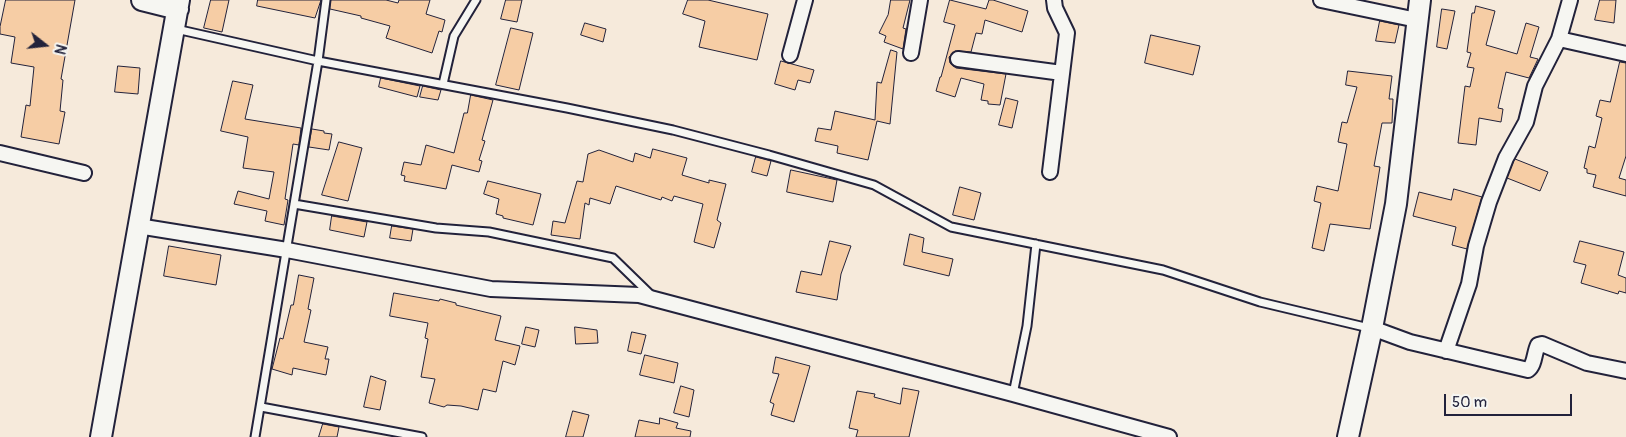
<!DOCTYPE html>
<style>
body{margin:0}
#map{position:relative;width:1626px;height:437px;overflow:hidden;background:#f6eadb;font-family:Pangolin,sans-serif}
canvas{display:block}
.north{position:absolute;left:20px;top:20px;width:50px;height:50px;-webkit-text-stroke:4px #f6f6f2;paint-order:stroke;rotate:106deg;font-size:14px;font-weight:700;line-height:20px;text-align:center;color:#22223b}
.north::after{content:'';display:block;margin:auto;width:18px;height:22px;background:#22223b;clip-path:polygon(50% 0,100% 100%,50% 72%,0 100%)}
.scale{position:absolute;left:1444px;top:394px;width:128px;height:22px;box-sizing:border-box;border:2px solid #22223b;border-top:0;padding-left:6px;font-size:15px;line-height:18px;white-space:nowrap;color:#22223b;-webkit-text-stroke:4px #f6f6f2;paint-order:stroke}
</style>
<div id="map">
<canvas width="1626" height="437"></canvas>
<div class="north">N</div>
<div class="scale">50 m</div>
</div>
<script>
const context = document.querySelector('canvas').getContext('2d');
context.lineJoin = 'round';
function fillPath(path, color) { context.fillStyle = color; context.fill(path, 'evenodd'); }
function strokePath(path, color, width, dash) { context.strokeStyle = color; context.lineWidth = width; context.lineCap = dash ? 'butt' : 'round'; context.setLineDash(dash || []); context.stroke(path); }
const building = new Path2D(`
 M 6,0 L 75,0 L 61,79 L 63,80 L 60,111 L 65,112 L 59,144 L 21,137 L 26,105 L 30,106 L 34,67 L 11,63 L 15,37 L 0,34 L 0,27 Z
 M 211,0 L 229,0 L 222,32 L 204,28 Z
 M 258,0 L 321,0 L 315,18 L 257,6 Z
 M 331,0 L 386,0 L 398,3 L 399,0 L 430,0 L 426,14 L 445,20 L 442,32 L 439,31 L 432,53 L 386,38 L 390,26 L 361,18 L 361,16 L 330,9 Z
 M 506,0 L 522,0 L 517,22 L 501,19 Z
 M 688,0 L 708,0 L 768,14 L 757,60 L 699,47 L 705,21 L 683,14 Z
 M 891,0 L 910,0 L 903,28 L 906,29 L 903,49 L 884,42 L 886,36 L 879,33 L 888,15 Z
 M 950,0 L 986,9 L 989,0 L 993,0 L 1028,11 L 1022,32 L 985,20 L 982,34 L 976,33 L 971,52 L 955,51 L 949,57 L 950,63 L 956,68 L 1006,74 L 1000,105 L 988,104 L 988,101 L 981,100 L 984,84 L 961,78 L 955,97 L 936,91 L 940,77 L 941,77 L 955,25 L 944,22 Z
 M 1600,0 L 1616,0 L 1614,23 L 1595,20 Z
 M 1476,6 L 1495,11 L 1486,45 L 1517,54 L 1526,23 L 1539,27 L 1530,57 L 1538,59 L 1529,78 L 1506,72 L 1498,108 L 1503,109 L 1501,122 L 1479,118 L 1476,145 L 1458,143 L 1465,86 L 1470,87 L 1474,68 L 1467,67 L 1471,53 L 1467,52 L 1472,13 L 1474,13 Z
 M 1442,9 L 1455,11 L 1447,49 L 1437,47 Z
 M 1380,21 L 1399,25 L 1395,43 L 1376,41 Z
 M 585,23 L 606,29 L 603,42 L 581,35 Z
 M 511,28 L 533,33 L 519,90 L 496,85 Z
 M 1151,35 L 1200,46 L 1193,75 L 1145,63 Z
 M 891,50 L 897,52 L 890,124 L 877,121 L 868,160 L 837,153 L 838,146 L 815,141 L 818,128 L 831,130 L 835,111 L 875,120 L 877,82 L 881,83 Z
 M 781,61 L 814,70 L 810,83 L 798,80 L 795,90 L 775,84 Z
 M 1620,62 L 1626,63 L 1626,156 L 1619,178 L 1626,180 L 1626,196 L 1593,187 L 1596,175 L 1587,173 L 1587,169 L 1584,168 L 1589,146 L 1595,148 L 1602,118 L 1596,116 L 1600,100 L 1610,102 Z
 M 118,66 L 140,68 L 138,94 L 115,92 Z
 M 1348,71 L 1392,76 L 1389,99 L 1393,99 L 1392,123 L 1382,123 L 1374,166 L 1380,167 L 1370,229 L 1330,224 L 1324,251 L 1312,248 L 1321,203 L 1314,201 L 1317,186 L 1338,191 L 1347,144 L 1338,142 L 1342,122 L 1347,123 L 1357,87 L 1346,85 Z
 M 381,78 L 420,86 L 417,97 L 379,87 Z
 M 233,81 L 253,85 L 245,119 L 301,128 L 299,145 L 293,144 L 285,199 L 288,200 L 284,225 L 265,221 L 267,211 L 234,204 L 238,191 L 269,199 L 274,172 L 243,168 L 248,137 L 221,131 Z
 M 423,86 L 441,90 L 438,100 L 420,97 Z
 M 471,95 L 493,100 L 482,140 L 485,141 L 479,160 L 482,161 L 479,172 L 452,165 L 446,189 L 404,181 L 405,176 L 401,175 L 404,162 L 421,165 L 426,145 L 454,153 L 464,113 L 467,113 Z
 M 1006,98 L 1018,101 L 1012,128 L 999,125 Z
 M 312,129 L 324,131 L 324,133 L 332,134 L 329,150 L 309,147 Z
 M 339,142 L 362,148 L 348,201 L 322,195 Z
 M 653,149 L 687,158 L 682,175 L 709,183 L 709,180 L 726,184 L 717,220 L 721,223 L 714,248 L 694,242 L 703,204 L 674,196 L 672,201 L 662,197 L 661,200 L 616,186 L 610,204 L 590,198 L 589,205 L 585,203 L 580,239 L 551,235 L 553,221 L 565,223 L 577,181 L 583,182 L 588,154 L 599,150 L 633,162 L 635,153 L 650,158 Z
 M 756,157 L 771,161 L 767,176 L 752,172 Z
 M 1515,159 L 1548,172 L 1540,191 L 1507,178 Z
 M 791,170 L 837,180 L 833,202 L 787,192 Z
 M 488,181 L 541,194 L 533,225 L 503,218 L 503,216 L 496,214 L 499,199 L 484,194 Z
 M 960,187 L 981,193 L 974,220 L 953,215 Z
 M 1454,189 L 1482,197 L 1467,249 L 1452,245 L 1456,227 L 1413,216 L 1419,192 L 1451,200 Z
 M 332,216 L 367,222 L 364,237 L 330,230 Z
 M 392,226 L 413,229 L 411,241 L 390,238 Z
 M 910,234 L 924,238 L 922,252 L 953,259 L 949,276 L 904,265 Z
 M 830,241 L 851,246 L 841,274 L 837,300 L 796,292 L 801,271 L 821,275 Z
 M 1580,241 L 1624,252 L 1618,275 L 1626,278 L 1626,293 L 1619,291 L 1618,294 L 1581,283 L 1586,265 L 1574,262 Z
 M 169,246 L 221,255 L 216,285 L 164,276 Z
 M 299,275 L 314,278 L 308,309 L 311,310 L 304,342 L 328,347 L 325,359 L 329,359 L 326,375 L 293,368 L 292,375 L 272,369 L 280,338 L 283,339 L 291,305 L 293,305 Z
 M 394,293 L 439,301 L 440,299 L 456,303 L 456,305 L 501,316 L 495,340 L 520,346 L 515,365 L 503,361 L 496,392 L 483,389 L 478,410 L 461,406 L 447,405 L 444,407 L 429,403 L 435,379 L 421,377 L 428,339 L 425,338 L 428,323 L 390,316 Z
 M 526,327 L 539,330 L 535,347 L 522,344 Z
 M 575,327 L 597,330 L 598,343 L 576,344 Z
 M 632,332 L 646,335 L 641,354 L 628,351 Z
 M 645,355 L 678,363 L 674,383 L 640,375 Z
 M 776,357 L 810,366 L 794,422 L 771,415 L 774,404 L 770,402 L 779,374 L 773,373 Z
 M 371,376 L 386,381 L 380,410 L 364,407 Z
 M 681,386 L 694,390 L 689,417 L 674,413 Z
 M 903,388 L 919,391 L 909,437 L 856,437 L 858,430 L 849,428 L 857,391 L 875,394 L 874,397 L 900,404 Z
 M 573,411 L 589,415 L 583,437 L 566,437 Z
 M 660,418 L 678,423 L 676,428 L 691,431 L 690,437 L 635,437 L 639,420 L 659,424 Z
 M 323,424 L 339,427 L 337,437 L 319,437 Z`);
fillPath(building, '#f6cda5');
strokePath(building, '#22223b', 1);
const lane = new Path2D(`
 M 176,29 L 318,61 L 567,108 L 673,130 L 769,155 L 874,185 L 951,227 L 1163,270 L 1260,302 L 1369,328
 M 443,84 L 454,36 L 476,0
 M 294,204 L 436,228 L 489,232 L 613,258 L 652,296
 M 1013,394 L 1027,326 L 1036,244
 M 261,407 L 422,437
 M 255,437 L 318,61 L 326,0`);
const street = new Path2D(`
 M 1321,0 L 1417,20
 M 1559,39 L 1626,54
 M 911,53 L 920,0
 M 790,55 L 805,0
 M 958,59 L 1062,73
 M 0,153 L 84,173
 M 1050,172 L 1067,33 L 1055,8 L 1054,0
 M 138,226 L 287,250 L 491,289 L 639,295 L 1013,394 L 1169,437
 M 1372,328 L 1410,342 L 1528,370 C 1535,365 1534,353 1538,345 L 1542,344 L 1587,363 L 1626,371
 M 1446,351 L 1469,284 L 1476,246 L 1489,202 L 1506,158 L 1526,122 L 1535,86 L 1559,39 L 1570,0`);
const secondary = new Path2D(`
 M 142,0 L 178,9
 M 101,437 L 179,0
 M 1348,437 L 1372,328 L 1396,204 L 1420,0`);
strokePath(lane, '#22223b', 11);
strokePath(street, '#22223b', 18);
strokePath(secondary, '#22223b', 24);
strokePath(lane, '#f6f6f2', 7);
strokePath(street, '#f6f6f2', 14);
strokePath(secondary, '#f6f6f2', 20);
</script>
